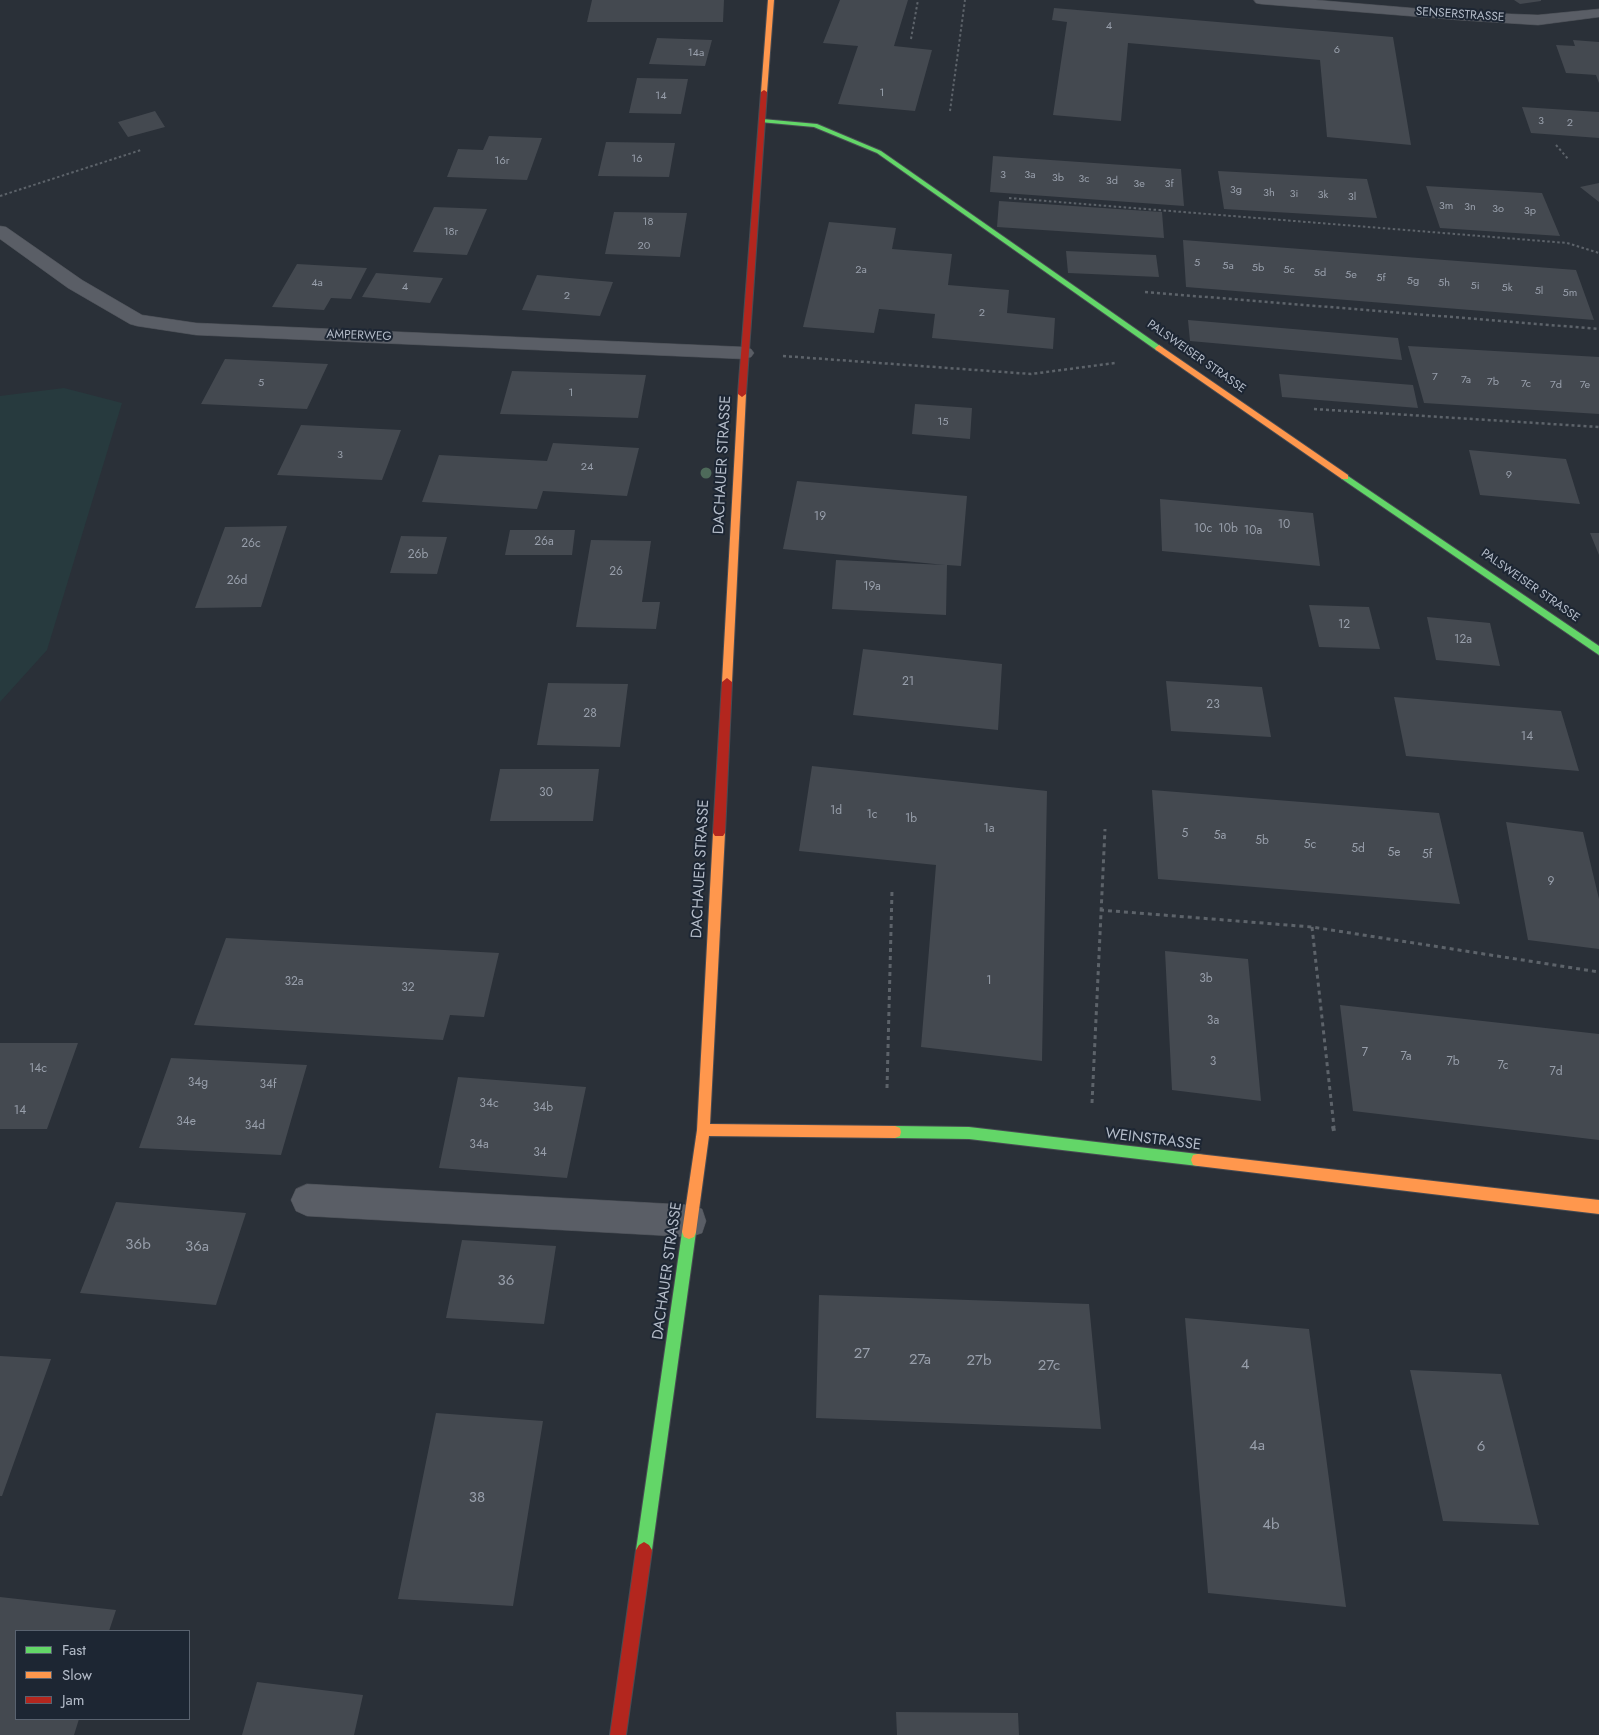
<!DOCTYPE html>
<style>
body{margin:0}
#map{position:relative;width:1599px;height:1735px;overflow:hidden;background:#2a3038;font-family:Jost,sans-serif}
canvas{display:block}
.legend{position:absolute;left:15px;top:1630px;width:175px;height:90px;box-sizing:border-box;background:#1d2633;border:1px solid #59626f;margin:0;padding:6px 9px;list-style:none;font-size:15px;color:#b4bcc9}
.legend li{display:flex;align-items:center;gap:10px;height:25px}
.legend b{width:25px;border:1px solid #59626f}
</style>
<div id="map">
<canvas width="1599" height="1735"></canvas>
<ul class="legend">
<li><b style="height:6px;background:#63d668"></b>Fast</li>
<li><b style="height:6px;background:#ff974d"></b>Slow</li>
<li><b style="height:6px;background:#b3261e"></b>Jam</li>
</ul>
</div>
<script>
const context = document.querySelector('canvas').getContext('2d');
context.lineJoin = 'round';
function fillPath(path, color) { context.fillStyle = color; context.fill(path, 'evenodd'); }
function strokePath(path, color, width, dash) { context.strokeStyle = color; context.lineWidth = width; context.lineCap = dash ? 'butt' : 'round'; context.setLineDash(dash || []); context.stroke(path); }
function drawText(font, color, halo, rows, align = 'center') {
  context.font = font + ' Jost,sans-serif'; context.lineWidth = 4; context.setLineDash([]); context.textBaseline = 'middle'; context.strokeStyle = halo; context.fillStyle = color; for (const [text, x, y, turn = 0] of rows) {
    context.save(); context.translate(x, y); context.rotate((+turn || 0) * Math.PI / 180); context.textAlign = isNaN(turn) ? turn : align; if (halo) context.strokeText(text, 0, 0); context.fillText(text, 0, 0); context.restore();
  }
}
fillPath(new Path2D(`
 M 64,388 L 122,403 L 47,650 L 0,702 L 0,396 Z`), '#273a3e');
fillPath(new Path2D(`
 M 592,0 L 724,0 L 723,22 L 587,22 Z
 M 840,0 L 908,0 L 894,46 L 932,50 L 915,111 L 838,104 L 858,46 L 823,43 Z
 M 1514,0 L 1541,0 L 1541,1 L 1520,4 Z
 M 1054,8 L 1393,37 L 1411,145 L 1327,137 L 1320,60 L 1128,43 L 1121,121 L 1053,115 L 1067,22 L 1052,20 Z
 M 657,38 L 712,40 L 705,66 L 649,64 Z
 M 1573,40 L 1599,42 L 1599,83 L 1596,75 L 1566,73 L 1556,45 L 1575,46 Z
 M 637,78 L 688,79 L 681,114 L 629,113 Z
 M 1522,107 L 1599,112 L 1599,138 L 1531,133 Z
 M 155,111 L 165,127 L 128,137 L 118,122 Z
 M 489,136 L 542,138 L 527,180 L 447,177 L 458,149 L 483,150 Z
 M 606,142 L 675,143 L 669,177 L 598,176 Z
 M 993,156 L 1181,169 L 1184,206 L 990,192 Z
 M 1218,171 L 1367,179 L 1377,218 L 1224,209 Z
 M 1599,183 L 1599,202 L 1580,187 Z
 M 1426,186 L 1542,193 L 1560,236 L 1440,228 Z
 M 999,201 L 1162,212 L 1164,238 L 997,227 Z
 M 434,207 L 487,209 L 467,255 L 413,252 Z
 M 614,212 L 687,213 L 680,257 L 605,254 Z
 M 829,222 L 896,228 L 892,249 L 952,254 L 948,285 L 1009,290 L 1007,313 L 1055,318 L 1053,349 L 932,338 L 935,314 L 879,309 L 874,333 L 803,327 Z
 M 1183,240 L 1576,270 L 1594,320 L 1186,287 Z
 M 1066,251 L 1156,255 L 1159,277 L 1068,273 Z
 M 297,264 L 367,268 L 351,299 L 331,298 L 324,310 L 272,307 Z
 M 376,273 L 443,278 L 430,303 L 362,297 Z
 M 537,275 L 613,282 L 600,316 L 522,310 Z
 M 1188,320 L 1398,338 L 1402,360 L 1190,341 Z
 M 1408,346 L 1599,357 L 1599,414 L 1424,403 Z
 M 225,359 L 328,364 L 307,409 L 201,404 Z
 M 512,371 L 646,375 L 638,418 L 500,414 Z
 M 1279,374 L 1413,385 L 1418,408 L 1282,397 Z
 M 915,404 L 972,408 L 970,439 L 912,434 Z
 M 301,425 L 401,430 L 382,480 L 277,475 Z
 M 553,443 L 639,448 L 627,496 L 543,491 L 537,509 L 422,502 L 439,455 L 547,461 Z
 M 1469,450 L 1566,459 L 1580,504 L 1480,495 Z
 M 797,481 L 967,496 L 961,566 L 947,565 L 946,615 L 832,609 L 836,560 L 945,565 L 783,549 Z
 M 1160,499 L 1313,513 L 1320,566 L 1162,551 Z
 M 287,526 L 261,607 L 195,608 L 225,527 Z
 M 510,530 L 575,530 L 572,555 L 505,555 Z
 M 1590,533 L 1599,533 L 1599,555 Z
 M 401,536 L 447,537 L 437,574 L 390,573 Z
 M 591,540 L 651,541 L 642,602 L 660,602 L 656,629 L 576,627 Z
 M 1309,605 L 1369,607 L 1380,649 L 1319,647 Z
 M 1427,617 L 1490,623 L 1500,666 L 1436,660 Z
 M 863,649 L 1002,664 L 998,730 L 853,715 Z
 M 1166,681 L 1262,687 L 1271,737 L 1171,731 Z
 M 548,683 L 628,684 L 620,747 L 537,745 Z
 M 1394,697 L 1561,711 L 1579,771 L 1406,756 Z
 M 812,766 L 1047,791 L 1042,1061 L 921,1047 L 936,865 L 799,851 Z
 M 500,769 L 599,769 L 593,821 L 490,821 Z
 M 1152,790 L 1439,813 L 1460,904 L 1158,879 Z
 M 1506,822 L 1583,832 L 1599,899 L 1599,949 L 1528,940 Z
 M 226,938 L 499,953 L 484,1017 L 450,1015 L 443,1040 L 194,1025 Z
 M 1165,951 L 1248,959 L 1261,1101 L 1172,1090 Z
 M 1340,1005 L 1599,1034 L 1599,1140 L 1353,1111 Z
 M 0,1043 L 78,1043 L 47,1129 L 0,1129 Z
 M 171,1058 L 307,1065 L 281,1155 L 139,1148 Z
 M 458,1077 L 586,1087 L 567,1178 L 439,1168 Z
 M 116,1202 L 246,1213 L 216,1305 L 80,1293 Z
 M 462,1240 L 556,1246 L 544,1324 L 446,1318 Z
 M 819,1295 L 1089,1304 L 1101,1429 L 816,1418 Z
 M 1185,1318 L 1309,1329 L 1346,1607 L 1208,1593 Z
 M 0,1356 L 51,1359 L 2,1496 L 0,1496 Z
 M 1410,1370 L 1501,1374 L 1539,1525 L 1443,1521 Z
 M 436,1413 L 543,1421 L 513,1606 L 398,1599 Z
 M 0,1597 L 116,1610 L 109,1631 L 16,1631 L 16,1719 L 79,1719 L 74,1735 L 0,1735 Z
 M 257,1682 L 363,1695 L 354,1735 L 242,1735 Z
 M 896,1712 L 1018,1713 L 1019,1735 L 897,1735 Z`), '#444950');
const lane = new Path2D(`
 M 307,1184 L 690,1205 L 702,1209 L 706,1221 L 702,1233 L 690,1237 L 307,1216 L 296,1211 L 291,1200 L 296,1189 Z`);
const street = new Path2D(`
 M 1254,0 L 1316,0 L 1459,12 L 1538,15 L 1599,9 L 1599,17 L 1538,25 L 1459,20 L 1261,4 L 1256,3 Z
 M 0,226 L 6,227 L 82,280 L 142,315 L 196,323 L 744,347 L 751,349 L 754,353 L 751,357 L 744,359 L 196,335 L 137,326 L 130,324 L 68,288 L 0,239 Z`);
const fast = new Path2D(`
 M 762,119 L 817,124 L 881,151 L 1163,348 L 1159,351 L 1156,350 L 877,153 L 814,127 L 760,122 L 760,120 Z
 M 1345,474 L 1599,646 L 1599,655 L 1342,479 L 1341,477 Z
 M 895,1126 L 969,1127 L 1198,1154 L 1203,1155 L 1205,1160 L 1203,1165 L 1198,1166 L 969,1139 L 895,1138 L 890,1136 L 889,1132 L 890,1128 Z
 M 689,1225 L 694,1227 L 696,1232 L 652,1550 L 649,1555 L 644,1558 L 639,1555 L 636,1550 L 682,1232 L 684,1227 Z`);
const slow = new Path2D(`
 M 768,0 L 774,0 L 767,92 L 764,94 L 761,92 Z
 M 1159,345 L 1348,475 L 1348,479 L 1342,479 L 1156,350 L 1155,348 Z
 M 742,391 L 746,394 L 732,682 L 727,686 L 722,682 L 738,394 Z
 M 719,828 L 723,830 L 725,833 L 710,1124 L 895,1126 L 900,1128 L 901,1132 L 900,1136 L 895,1138 L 709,1136 L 696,1232 L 694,1237 L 689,1239 L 684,1237 L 682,1232 L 697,1130 L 713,833 L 715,830 Z
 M 1198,1154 L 1599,1200 L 1599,1214 L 1198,1166 L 1193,1165 L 1191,1160 L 1193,1155 Z`);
const jam = new Path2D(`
 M 764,90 L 767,92 L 746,394 L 742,397 L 738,394 L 761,92 Z
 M 727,678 L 732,682 L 725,833 L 723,836 L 715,836 L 713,833 L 722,682 Z
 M 644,1542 L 649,1545 L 652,1550 L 626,1735 L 610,1735 L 636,1550 L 639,1545 Z`);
strokePath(lane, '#484c53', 1);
strokePath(street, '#484c53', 1);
strokePath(fast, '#484c53', 2);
strokePath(slow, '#484c53', 2);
strokePath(jam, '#484c53', 2);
strokePath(new Path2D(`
 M 911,39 L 918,0
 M 950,111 L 965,0
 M 1556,145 L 1569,160
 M 0,196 L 141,150
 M 1009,198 L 1567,243 L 1599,253`), '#5d636a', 2, [2.5, 2.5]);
strokePath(new Path2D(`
 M 1145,292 L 1599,329
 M 783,356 L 1031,374 L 1115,363
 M 1314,409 L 1599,427`), '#5d636a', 2.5, [3, 3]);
strokePath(new Path2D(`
 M 1100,910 L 1312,927 L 1599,972
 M 1312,927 L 1334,1127
 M 887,1088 L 892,891
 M 1092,1103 L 1105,829`), '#5d636a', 3, [4, 4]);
strokePath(new Path2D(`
 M 1333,1126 L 1334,1131`), '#5d636a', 4, [5, 5]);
fillPath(lane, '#5a5e66');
fillPath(street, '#5a5e66');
fillPath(fast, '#63d668');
fillPath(slow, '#ff974d');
fillPath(jam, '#b3261e');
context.fillStyle = '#4e6a5a';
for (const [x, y] of [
 [706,473]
]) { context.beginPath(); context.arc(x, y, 5.5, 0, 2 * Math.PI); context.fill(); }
drawText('11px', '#989fab', null, [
 ["4",1109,26],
 ["6",1337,50],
 ["14a",696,53],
 ["1",882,93],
 ["14",661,96],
 ["3",1541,121],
 ["2",1570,123],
 ["16",637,159],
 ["16r",502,161],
 ["3",1003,175],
 ["3a",1030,175],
 ["3b",1058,178],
 ["3c",1084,179],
 ["3d",1112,181],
 ["3e",1139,184],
 ["3f",1169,184],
 ["3g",1236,190],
 ["3h",1269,193],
 ["3i",1294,194],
 ["3k",1323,195],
 ["3l",1352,197],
 ["3m",1446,206],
 ["3n",1470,207],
 ["3o",1498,209],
 ["3p",1530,211],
 ["18",648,222],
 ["18r",451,232],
 ["20",644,246],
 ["5",1197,263],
 ["5a",1228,266],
 ["5b",1258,268],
 ["2a",861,270],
 ["5c",1289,270],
 ["5d",1320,273],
 ["5e",1351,275],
 ["5f",1381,278],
 ["5g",1413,281],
 ["4a",317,283],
 ["5h",1444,283],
 ["5i",1475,286],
 ["4",405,287],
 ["5k",1507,288],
 ["5l",1539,291],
 ["5m",1570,293],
 ["2",567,296],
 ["2",982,313],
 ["7",1435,377],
 ["7a",1466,380],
 ["7b",1493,382],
 ["5",261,383],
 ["7c",1526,384],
 ["7d",1556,385],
 ["7e",1585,385],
 ["1",571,393],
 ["15",943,422],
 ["3",340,455],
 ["24",587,467],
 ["9",1509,475]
]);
drawText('12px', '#b4bcc9', '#1d2633', [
 ["SENSERSTRASSE",1460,15,4],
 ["AMPERWEG",359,336,2],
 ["PALSWEISER STRASSE",1196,357,35],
 ["PALSWEISER STRASSE",1530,586,35]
]);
drawText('12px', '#989fab', null, [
 ["19",820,517],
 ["10",1284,525],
 ["10c",1203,529],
 ["10b",1228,529],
 ["10a",1253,531],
 ["26a",544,542],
 ["26c",251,544],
 ["26b",418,555],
 ["26",616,572],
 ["26d",237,581],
 ["19a",872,587],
 ["12",1344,625],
 ["12a",1463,640],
 ["21",908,682],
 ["23",1213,705],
 ["28",590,714],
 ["14",1527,737],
 ["30",546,793],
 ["1d",836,811],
 ["1c",872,815],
 ["1b",911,819],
 ["1a",989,829],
 ["5",1185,834],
 ["5a",1220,836],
 ["5b",1262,841],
 ["5c",1310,845],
 ["5d",1358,849],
 ["5e",1394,853],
 ["5f",1427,855],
 ["9",1551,882],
 ["3b",1206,979],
 ["1",989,981],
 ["32a",294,982],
 ["32",408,988],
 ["3a",1213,1021],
 ["7",1365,1053],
 ["7a",1406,1057],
 ["3",1213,1062],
 ["7b",1453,1062],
 ["7c",1503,1066],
 ["14c",38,1069],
 ["7d",1556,1072],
 ["34g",198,1083],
 ["34f",268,1085],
 ["34c",489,1104],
 ["34b",543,1108],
 ["14",20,1111],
 ["34e",186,1122],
 ["34d",255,1126],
 ["34a",479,1145],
 ["34",540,1153]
]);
drawText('15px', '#b4bcc9', '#1d2633', [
 ["DACHAUER STRASSE",723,465,-87],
 ["DACHAUER STRASSE",701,869,-87],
 ["WEINSTRASSE",1153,1140,7],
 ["DACHAUER STRASSE",668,1271,-82]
]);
drawText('15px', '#989fab', null, [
 ["36b",138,1245],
 ["36a",197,1247],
 ["36",506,1281],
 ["27",862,1354],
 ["27a",920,1360],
 ["27b",979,1361],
 ["4",1245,1365],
 ["27c",1049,1366],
 ["4a",1257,1446],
 ["6",1481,1447],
 ["38",477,1498],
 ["4b",1271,1525]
]);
</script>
